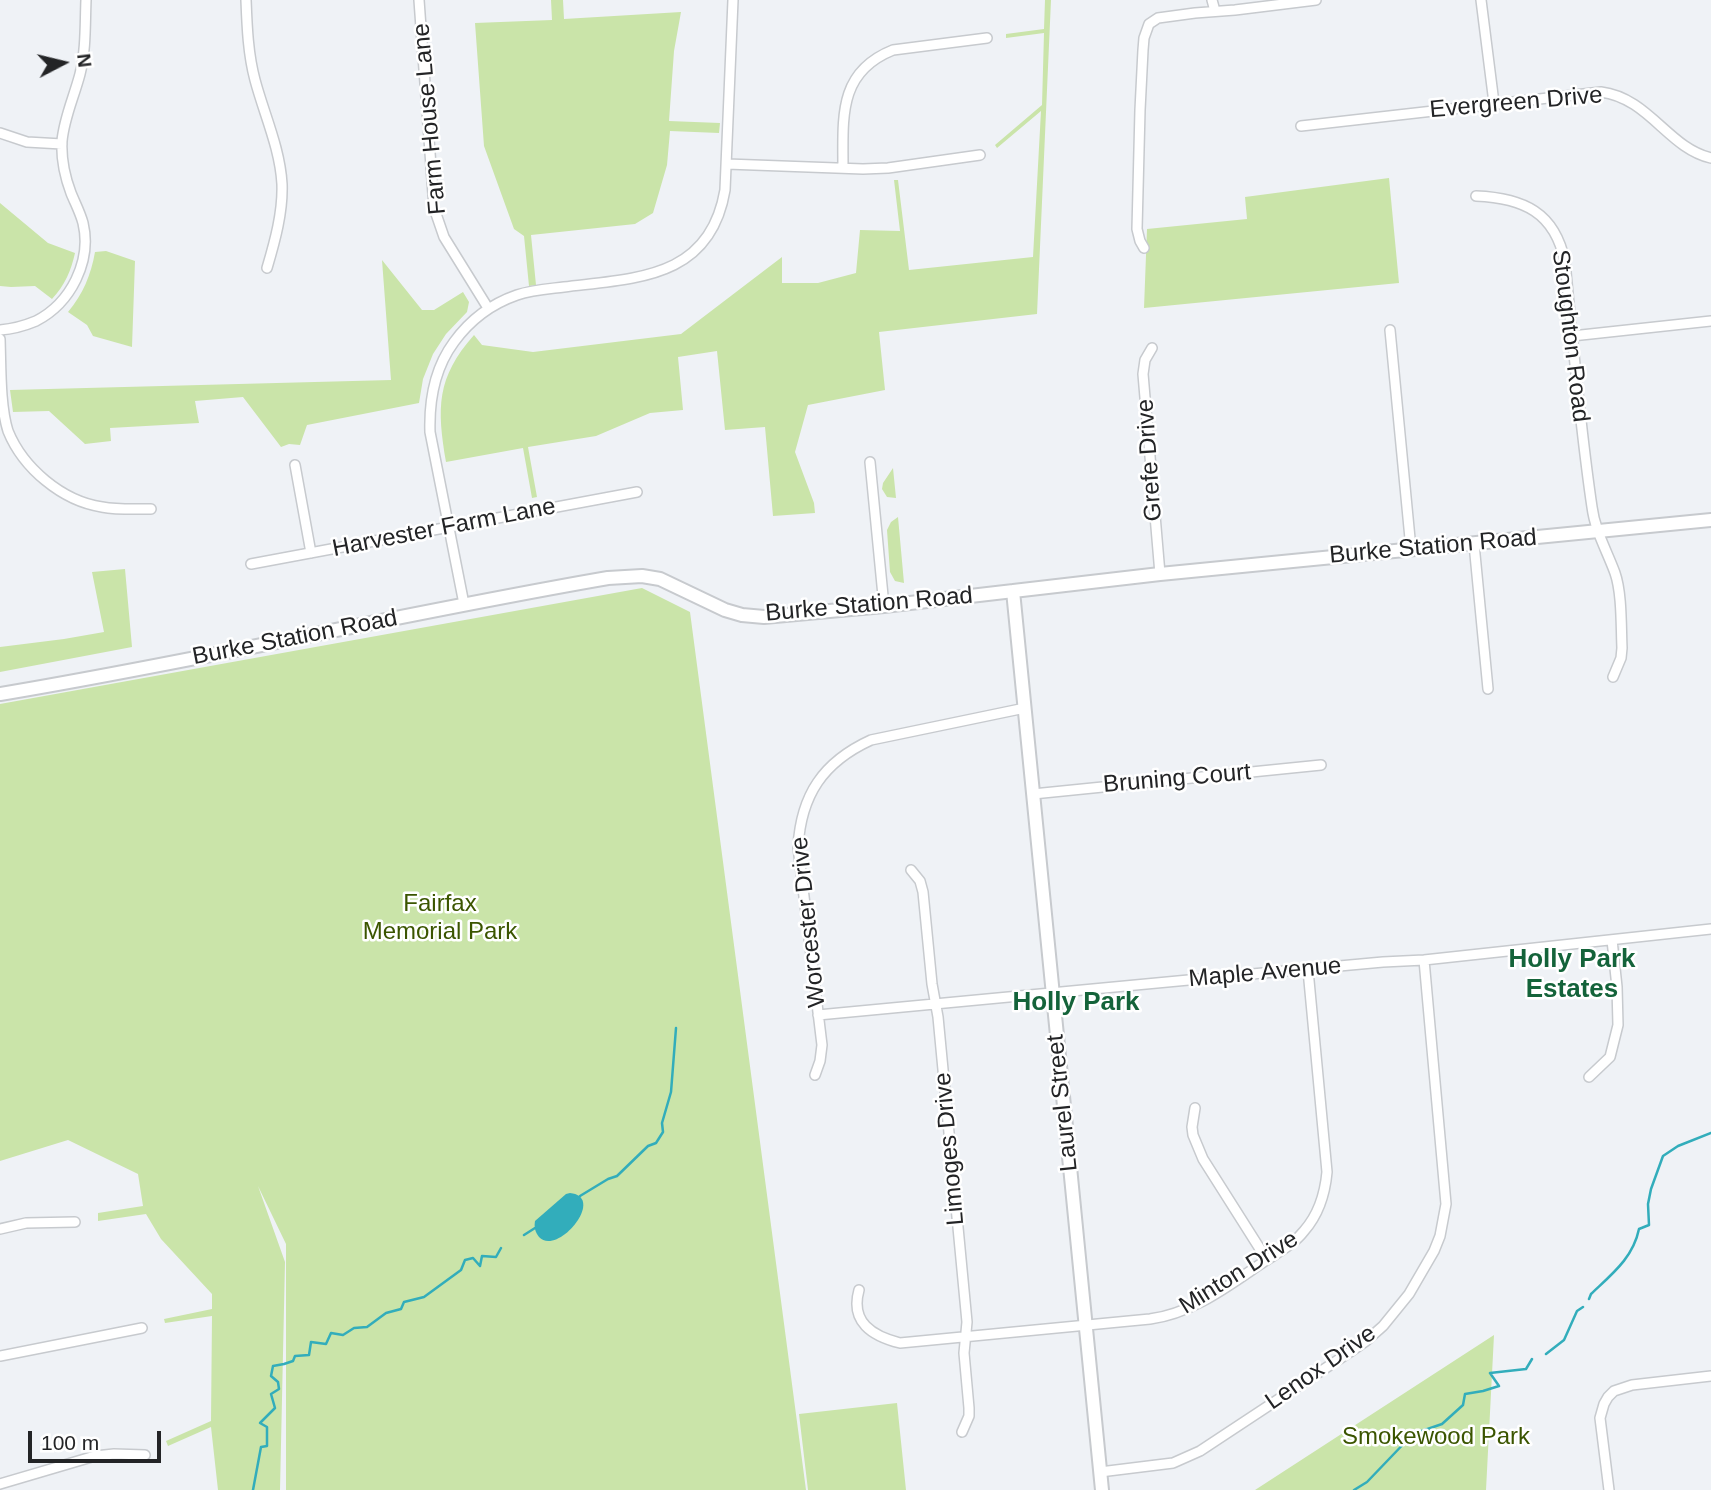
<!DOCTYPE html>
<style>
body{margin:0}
#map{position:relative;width:1711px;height:1490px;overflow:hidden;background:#eff2f6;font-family:Helvetica,sans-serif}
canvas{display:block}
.north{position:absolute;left:28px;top:28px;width:70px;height:70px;-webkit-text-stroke:5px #fff;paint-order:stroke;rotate:83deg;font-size:19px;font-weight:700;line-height:28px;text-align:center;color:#232426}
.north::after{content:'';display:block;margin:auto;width:24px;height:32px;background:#232426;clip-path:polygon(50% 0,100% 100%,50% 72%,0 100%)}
.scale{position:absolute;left:28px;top:1431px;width:133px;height:32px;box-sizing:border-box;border:4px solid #232426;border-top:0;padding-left:9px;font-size:21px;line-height:24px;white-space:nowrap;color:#232426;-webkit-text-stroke:5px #fff;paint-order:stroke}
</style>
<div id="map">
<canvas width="1711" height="1490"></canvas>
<div class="north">N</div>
<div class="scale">100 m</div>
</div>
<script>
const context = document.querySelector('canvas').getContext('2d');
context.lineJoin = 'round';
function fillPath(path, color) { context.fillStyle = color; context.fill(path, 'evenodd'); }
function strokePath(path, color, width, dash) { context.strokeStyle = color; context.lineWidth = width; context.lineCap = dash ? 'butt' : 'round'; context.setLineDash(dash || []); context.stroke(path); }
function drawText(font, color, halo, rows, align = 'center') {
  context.font = font + ' Helvetica,sans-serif'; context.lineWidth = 5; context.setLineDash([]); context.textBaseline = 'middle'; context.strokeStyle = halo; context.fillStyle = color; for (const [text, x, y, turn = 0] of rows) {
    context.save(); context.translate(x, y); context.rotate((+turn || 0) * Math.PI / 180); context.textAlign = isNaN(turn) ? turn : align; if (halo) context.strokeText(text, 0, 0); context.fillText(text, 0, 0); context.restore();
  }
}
fillPath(new Path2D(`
 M 551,0 L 563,0 L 564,19 L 681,12 L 674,51 L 669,121 L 720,123 L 719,133 L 670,131 L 667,165 L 653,213 L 635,224 L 531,235 L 536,285 L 529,286 L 524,236 L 514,229 L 484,146 L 475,23 L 552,20 Z
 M 1045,0 L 1051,0 L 1037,314 L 879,332 L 885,390 L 808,405 L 795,452 L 814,503 L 815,513 L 773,516 L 765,427 L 725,430 L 717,351 L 678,357 L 683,410 L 650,413 L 596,436 L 528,447 L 537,497 L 532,498 L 523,448 L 446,462 C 437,408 436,378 474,335 L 482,345 L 533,352 L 681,334 L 782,257 L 782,283 L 818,283 L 856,273 L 860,230 L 900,231 L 894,180 L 898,180 L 909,270 L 1033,257 L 1041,111 L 997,148 L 995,145 L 1042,105 L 1044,33 L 1006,38 L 1006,34 L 1044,29 Z
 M 1389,178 L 1399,283 L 1144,308 L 1147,229 L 1247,219 L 1245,197 Z
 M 0,203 L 48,243 L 75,253 C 71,271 65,285 52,299 L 35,286 L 11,287 L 0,286 Z
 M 106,251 L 135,261 L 132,347 L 93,336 L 87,325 L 68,312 C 83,294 91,275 95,252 Z
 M 382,260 L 422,310 L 434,310 L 463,292 L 469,302 L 467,312 L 446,334 L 433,354 L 423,379 L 419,403 L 307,425 L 300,445 L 289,444 L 281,447 L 243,397 L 195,401 L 199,423 L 110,428 L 111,441 L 85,444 L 49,411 L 13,412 L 10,390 L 391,380 Z
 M 893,468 L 896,498 L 887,497 L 882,489 L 883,483 Z
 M 898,517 L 904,583 L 895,581 L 890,572 L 887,530 L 891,522 Z
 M 125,569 L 132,647 L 0,672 L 0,647 L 64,639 L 104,632 L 92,572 Z
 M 642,588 L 690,612 L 806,1490 L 286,1490 L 286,1244 L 258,1186 L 285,1262 L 280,1490 L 218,1490 L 211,1427 L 168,1446 L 166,1441 L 211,1421 L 212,1316 L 165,1323 L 164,1319 L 212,1309 L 212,1294 L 161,1239 L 146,1214 L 98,1221 L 98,1213 L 143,1206 L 138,1174 L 68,1140 L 0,1161 L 0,704 Z
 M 1494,1335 L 1486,1490 L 1255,1490 Z
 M 897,1403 L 906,1490 L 808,1490 L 799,1414 Z`), '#cae4a9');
fillPath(new Path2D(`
 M 570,1193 C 607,1197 557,1257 539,1237 C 535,1232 534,1227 535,1221 L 566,1194 Z`), '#32adbb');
strokePath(new Path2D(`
 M 580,1196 L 608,1179 L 617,1176 L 648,1146 L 656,1143 L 663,1132 L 662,1123 L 671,1092 L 676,1028
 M 524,1235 L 535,1228
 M 1589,1299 L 1591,1294 C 1612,1274 1633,1258 1639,1229 L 1649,1225 L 1648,1204 L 1651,1189 L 1663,1156 L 1678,1146 L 1711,1133
 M 1546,1354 L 1564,1340 L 1577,1311 L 1583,1307
 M 253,1490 L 261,1447 L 267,1446 L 267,1427 L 260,1423 L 275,1408 L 271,1394 L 279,1389 L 278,1382 L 271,1376 L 273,1366 L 284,1364 L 293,1361 L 295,1356 L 309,1355 L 311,1342 L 326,1344 L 331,1333 L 343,1335 L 354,1328 L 367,1327 L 386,1313 L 401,1309 L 404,1302 L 424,1297 L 461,1270 L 465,1260 L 473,1258 L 480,1266 L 482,1256 L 496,1257 L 501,1248
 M 1354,1490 L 1367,1482 L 1413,1434 L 1442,1424 L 1463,1405 L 1465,1394 L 1483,1391 L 1499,1386 L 1490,1373 L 1526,1369 L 1532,1359`), '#32adbb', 2.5);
const street = new Path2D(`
 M 246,0 C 247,26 248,54 255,80 C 264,114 280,148 282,184 C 283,212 275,241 267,268
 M 419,0 L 434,208 L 444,237 L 488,308
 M 1212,0 L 1215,11
 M 1481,0 L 1494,103
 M 1301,126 L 1601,92 C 1649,98 1668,148 1711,158
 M 0,133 L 27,142 L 62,144
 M 727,164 L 863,169 L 888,168 L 980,155
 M 843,168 C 843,117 838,72 893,50 L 987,38
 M 1476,196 C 1523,198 1555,212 1565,262 C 1573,344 1580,426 1592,507 C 1595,531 1607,551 1615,573 C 1622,593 1621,626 1622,648 L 1621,658 L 1613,677
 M 1144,248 L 1140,241 L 1137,229 L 1140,110 L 1143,50 L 1144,38 L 1149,24 L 1158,18 L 1195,13 L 1235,10 L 1316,0
 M 0,330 C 13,329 24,326 36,321 C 71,303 92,261 83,223 C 80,212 75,203 71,193 C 65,177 61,159 62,141 C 64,118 74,97 80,74 C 86,50 85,25 86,0
 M 1390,330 L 1411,549
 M 1572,336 L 1711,321
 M 0,339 C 1,366 0,406 8,431 C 23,468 62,501 102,507 C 118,510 134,509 151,509
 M 1152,348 L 1145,360 L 1143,374 L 1160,574
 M 870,462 L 884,606
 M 295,465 L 311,553
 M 1474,544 L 1488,689
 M 251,564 L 637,492
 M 464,604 L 430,432 C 429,400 434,369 454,342 C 470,320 491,304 517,295 C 532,290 548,289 564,287 C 636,278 710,279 725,190 L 733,0
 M 1033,794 L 1321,765
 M 911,870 L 920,881 L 923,892 L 932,984 L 938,1017 L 967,1322 L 964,1353 L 969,1408 L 969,1416 L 962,1432
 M 818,1015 L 1252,974 L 1383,962 L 1424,960 L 1711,929
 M 815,1075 L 820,1061 L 822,1045 L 798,847 C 801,795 823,762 871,740 L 1025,708
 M 1589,1077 L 1610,1057 L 1618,1025 L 1617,987 L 1612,940
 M 1195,1108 L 1192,1127 L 1193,1135 L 1203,1159 L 1267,1260
 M 0,1229 L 26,1223 L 75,1222
 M 859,1290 C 850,1322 872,1336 900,1343 L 1150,1319 C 1194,1313 1229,1285 1265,1261 C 1279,1252 1294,1244 1304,1231 C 1319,1214 1325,1194 1327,1172 L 1308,970
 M 0,1356 L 142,1328
 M 1100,1472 L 1173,1463 L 1200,1451 L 1353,1350 L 1366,1341 L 1383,1326 L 1409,1294 L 1434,1251 L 1440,1236 L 1446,1204 L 1424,960
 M 0,1484 L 95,1456 L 114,1454 L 145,1455
 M 1609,1490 L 1600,1418 L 1604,1404 L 1608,1397 L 1614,1391 L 1632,1385 L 1711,1376`);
const secondary = new Path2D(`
 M 1013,591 L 1102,1490
 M 0,694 C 204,660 405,613 608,578 L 642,576 L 660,579 L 725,610 L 742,615 L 764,617 L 884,606 L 1160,574 L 1711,520`);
strokePath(street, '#c7cace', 12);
strokePath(secondary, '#c7cace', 16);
strokePath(street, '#fff', 9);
strokePath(secondary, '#fff', 12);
drawText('24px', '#232426', '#fff', [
 ["Evergreen Drive",1516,103,-5],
 ["Farm House Lane",430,119,-95],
 ["Stoughton Road",1570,336,83],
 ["Grefe Drive",1150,460,-94],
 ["Harvester Farm Lane",444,528,-11],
 ["Burke Station Road",1433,547,-5],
 ["Burke Station Road",869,605,-5],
 ["Burke Station Road",295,638,-11],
 ["Bruning Court",1177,779,-5],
 ["Worcester Drive",809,922,-96],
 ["Maple Avenue",1265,973,-5],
 ["Laurel Street",1063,1103,-96],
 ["Limoges Drive",950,1149,-95],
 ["Minton Drive",1239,1273,-32],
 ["Lenox Drive",1321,1368,-35]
]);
drawText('24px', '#3b5500', '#fff', [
 ["Fairfax",440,904],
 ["Memorial Park",440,932],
 ["Smokewood Park",1436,1437]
]);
drawText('bold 26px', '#14633a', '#fff', [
 ["Holly Park",1572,960],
 ["Estates",1572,990],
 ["Holly Park",1076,1003]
]);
</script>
